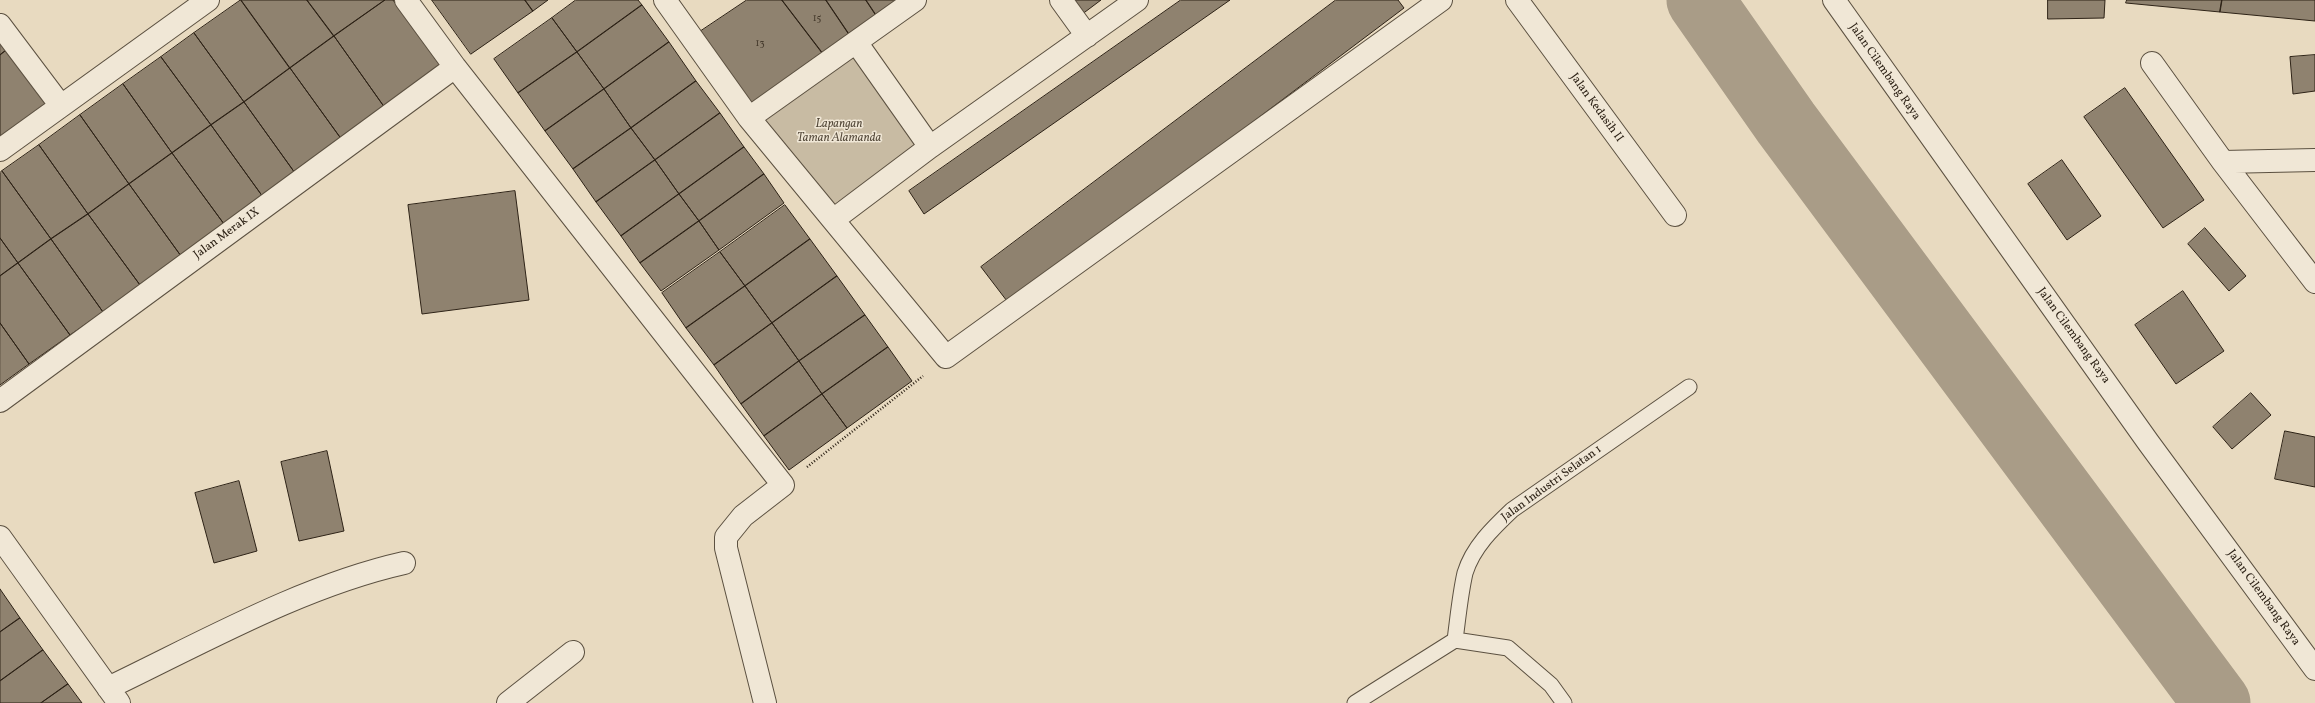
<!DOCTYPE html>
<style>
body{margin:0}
canvas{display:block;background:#e8dac0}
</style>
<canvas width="2315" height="703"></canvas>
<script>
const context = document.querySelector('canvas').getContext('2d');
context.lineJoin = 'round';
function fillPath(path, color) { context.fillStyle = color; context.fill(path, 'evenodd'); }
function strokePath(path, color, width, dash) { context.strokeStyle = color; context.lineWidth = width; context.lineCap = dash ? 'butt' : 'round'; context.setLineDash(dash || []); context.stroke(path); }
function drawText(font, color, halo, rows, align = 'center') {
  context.font = font + ' Vollkorn,serif'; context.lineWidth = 3; context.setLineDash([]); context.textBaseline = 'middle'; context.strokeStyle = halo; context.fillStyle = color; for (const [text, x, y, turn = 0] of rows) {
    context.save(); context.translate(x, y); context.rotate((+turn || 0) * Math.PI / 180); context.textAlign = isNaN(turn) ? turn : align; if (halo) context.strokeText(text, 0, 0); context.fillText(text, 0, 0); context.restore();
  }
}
fillPath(new Path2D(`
 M 854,53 L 920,145 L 825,210 L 757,119 Z`), '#c8bba3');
strokePath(new Path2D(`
 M 1700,0 L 1786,123 L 2217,703`), '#a99c87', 67);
const building = new Path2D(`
 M 241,0 L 290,68 L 244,102 L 194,33 Z
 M 241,0 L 307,0 L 334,36 L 290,68 Z
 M 307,0 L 385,0 L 334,36 Z
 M 385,0 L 393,0 L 442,68 L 385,108 L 334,36 Z
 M 432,0 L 525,0 L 533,11 L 471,54 Z
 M 525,0 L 548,0 L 533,11 Z
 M 576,0 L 638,0 L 642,5 L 577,52 L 552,18 Z
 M 747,0 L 782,0 L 824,55 L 748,109 L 698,33 Z
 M 782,0 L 826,0 L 851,37 L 824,55 Z
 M 826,0 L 866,0 L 878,18 L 851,37 Z
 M 866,0 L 902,0 L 878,18 Z
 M 1071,0 L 1101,0 L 1081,15 Z
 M 1181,0 L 1230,0 L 924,214 L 909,191 Z
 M 1336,0 L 1398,0 L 1404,8 L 1010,305 L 981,267 Z
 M 2048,0 L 2105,0 L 2104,18 L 2048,19 Z
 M 2127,0 L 2222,0 L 2220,12 L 2126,3 Z
 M 2222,0 L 2315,0 L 2315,21 L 2220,12 Z
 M 642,5 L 669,42 L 604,89 L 577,52 Z
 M 552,18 L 577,52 L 518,93 L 494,59 Z
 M 194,33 L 244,102 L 211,125 L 161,57 Z
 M 334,36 L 385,108 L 342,140 L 290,68 Z
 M 0,37 L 9,48 L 0,55 Z
 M 669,42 L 696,81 L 631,128 L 604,89 Z
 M 9,48 L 48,104 L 0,139 L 0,55 Z
 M 577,52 L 604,89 L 545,131 L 518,93 Z
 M 2315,55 L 2315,91 L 2293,94 L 2290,57 Z
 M 161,57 L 211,125 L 172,153 L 123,84 Z
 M 290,68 L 342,140 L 295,173 L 244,102 Z
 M 696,81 L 720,113 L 655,160 L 631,128 Z
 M 123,84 L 172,153 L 129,184 L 80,115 Z
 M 2125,88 L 2204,200 L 2163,228 L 2084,117 Z
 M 604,89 L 631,128 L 573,169 L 545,131 Z
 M 244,102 L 295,173 L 263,197 L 211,125 Z
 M 720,113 L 744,147 L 679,194 L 655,160 Z
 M 80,115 L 129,184 L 88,214 L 39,145 Z
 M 211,125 L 263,197 L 224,224 L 172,153 Z
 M 631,128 L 655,160 L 596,202 L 573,169 Z
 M 39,145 L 88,214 L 51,239 L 2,171 Z
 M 744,147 L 764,174 L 699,221 L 679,194 Z
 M 172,153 L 224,224 L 181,256 L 129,184 Z
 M 655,160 L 679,194 L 621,236 L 596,202 Z
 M 2062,160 L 2101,216 L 2067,240 L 2028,184 Z
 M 2,171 L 51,239 L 18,263 L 0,238 L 0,173 Z
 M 764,174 L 784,203 L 719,250 L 699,221 Z
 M 129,184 L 181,256 L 140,285 L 88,214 Z
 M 515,191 L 529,300 L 422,314 L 408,205 Z
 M 679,194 L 699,221 L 640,263 L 621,236 Z
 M 785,205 L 810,239 L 745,286 L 720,252 Z
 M 88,214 L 140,285 L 103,312 L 51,239 Z
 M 699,221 L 719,250 L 661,291 L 640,263 Z
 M 2205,228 L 2246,276 L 2229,291 L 2188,244 Z
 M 0,238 L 18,263 L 0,276 Z
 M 51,239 L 103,312 L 70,335 L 18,263 Z
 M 810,239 L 837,276 L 772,323 L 745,286 Z
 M 720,252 L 745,286 L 686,328 L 662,293 Z
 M 18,263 L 70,335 L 29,364 L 0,323 L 0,276 Z
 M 837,276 L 865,315 L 799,361 L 772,323 Z
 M 745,286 L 772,323 L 714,365 L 686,328 Z
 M 2183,291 L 2224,351 L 2176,384 L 2135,325 Z
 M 865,315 L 888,347 L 822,394 L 799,361 Z
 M 0,323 L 29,364 L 0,385 Z
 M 772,323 L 799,361 L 741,404 L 714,365 Z
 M 888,347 L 912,381 L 847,428 L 822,394 Z
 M 799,361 L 822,394 L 764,436 L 741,404 Z
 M 2251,393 L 2271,415 L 2232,449 L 2213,427 Z
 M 822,394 L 847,428 L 789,470 L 764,436 Z
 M 2285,431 L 2315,437 L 2315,487 L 2275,479 Z
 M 327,451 L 344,531 L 299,541 L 281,462 Z
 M 239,481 L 257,551 L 214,563 L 195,493 Z
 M 0,589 L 20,618 L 0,632 Z
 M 20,618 L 43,650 L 0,681 L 0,632 Z
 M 43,650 L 68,684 L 41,703 L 0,703 L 0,681 Z
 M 68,684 L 82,703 L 41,703 Z`);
fillPath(building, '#8f826f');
strokePath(building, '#2e2317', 1);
const service = new Path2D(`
 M 1455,640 L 1508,648 L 1551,685 L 1564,703
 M 1355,703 L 1455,640 C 1458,618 1460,595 1465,573 C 1473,547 1493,528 1512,510 L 1689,387`);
const minor = new Path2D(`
 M 406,0 L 455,67 L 783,485 L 743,516 L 726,537 L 726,548 L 765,703
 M 665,0 L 749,118 L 946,357 L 1441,0
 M 1061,0 L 1087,36
 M 1517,0 L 1675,215
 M 0,25 L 61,106
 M 856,42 L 930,147
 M 2152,63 L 2223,162 L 2315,282
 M 749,118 L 915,0
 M 0,150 L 208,0
 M 2223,162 L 2315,160
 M 833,220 L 930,147 L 1137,0
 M 0,401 L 455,67
 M 0,537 L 119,703
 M 108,688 C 202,643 302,586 404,563
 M 508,703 L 573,652`);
const tertiary = new Path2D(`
 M 1834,0 L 2148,442 L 2315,669`);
strokePath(service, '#5c5141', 17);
strokePath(minor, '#5c5141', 24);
strokePath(tertiary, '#5c5141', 24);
strokePath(new Path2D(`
 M 807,467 L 923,376`), '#2e2317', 2.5, [1, 2]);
strokePath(service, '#f0e7d6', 15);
strokePath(minor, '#f0e7d6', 22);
strokePath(tertiary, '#f0e7d6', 22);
drawText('10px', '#463b2d', null, [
 ["15",817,19],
 ["13",760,44]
]);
drawText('12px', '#2e2317', '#f0e7d6', [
 ["Jalan Cilembang Raya",1884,72,55],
 ["Jalan Kedasih II",1596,108,54],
 ["Jalan Merak IX",227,234,-36],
 ["Jalan Cilembang Raya",2073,336,54],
 ["Jalan Industri Selatan 1",1552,484,-36],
 ["Jalan Cilembang Raya",2263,598,54]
]);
drawText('italic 12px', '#54493a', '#f0e7d6', [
 ["Lapangan",839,125],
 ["Taman Alamanda",839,139]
]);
</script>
